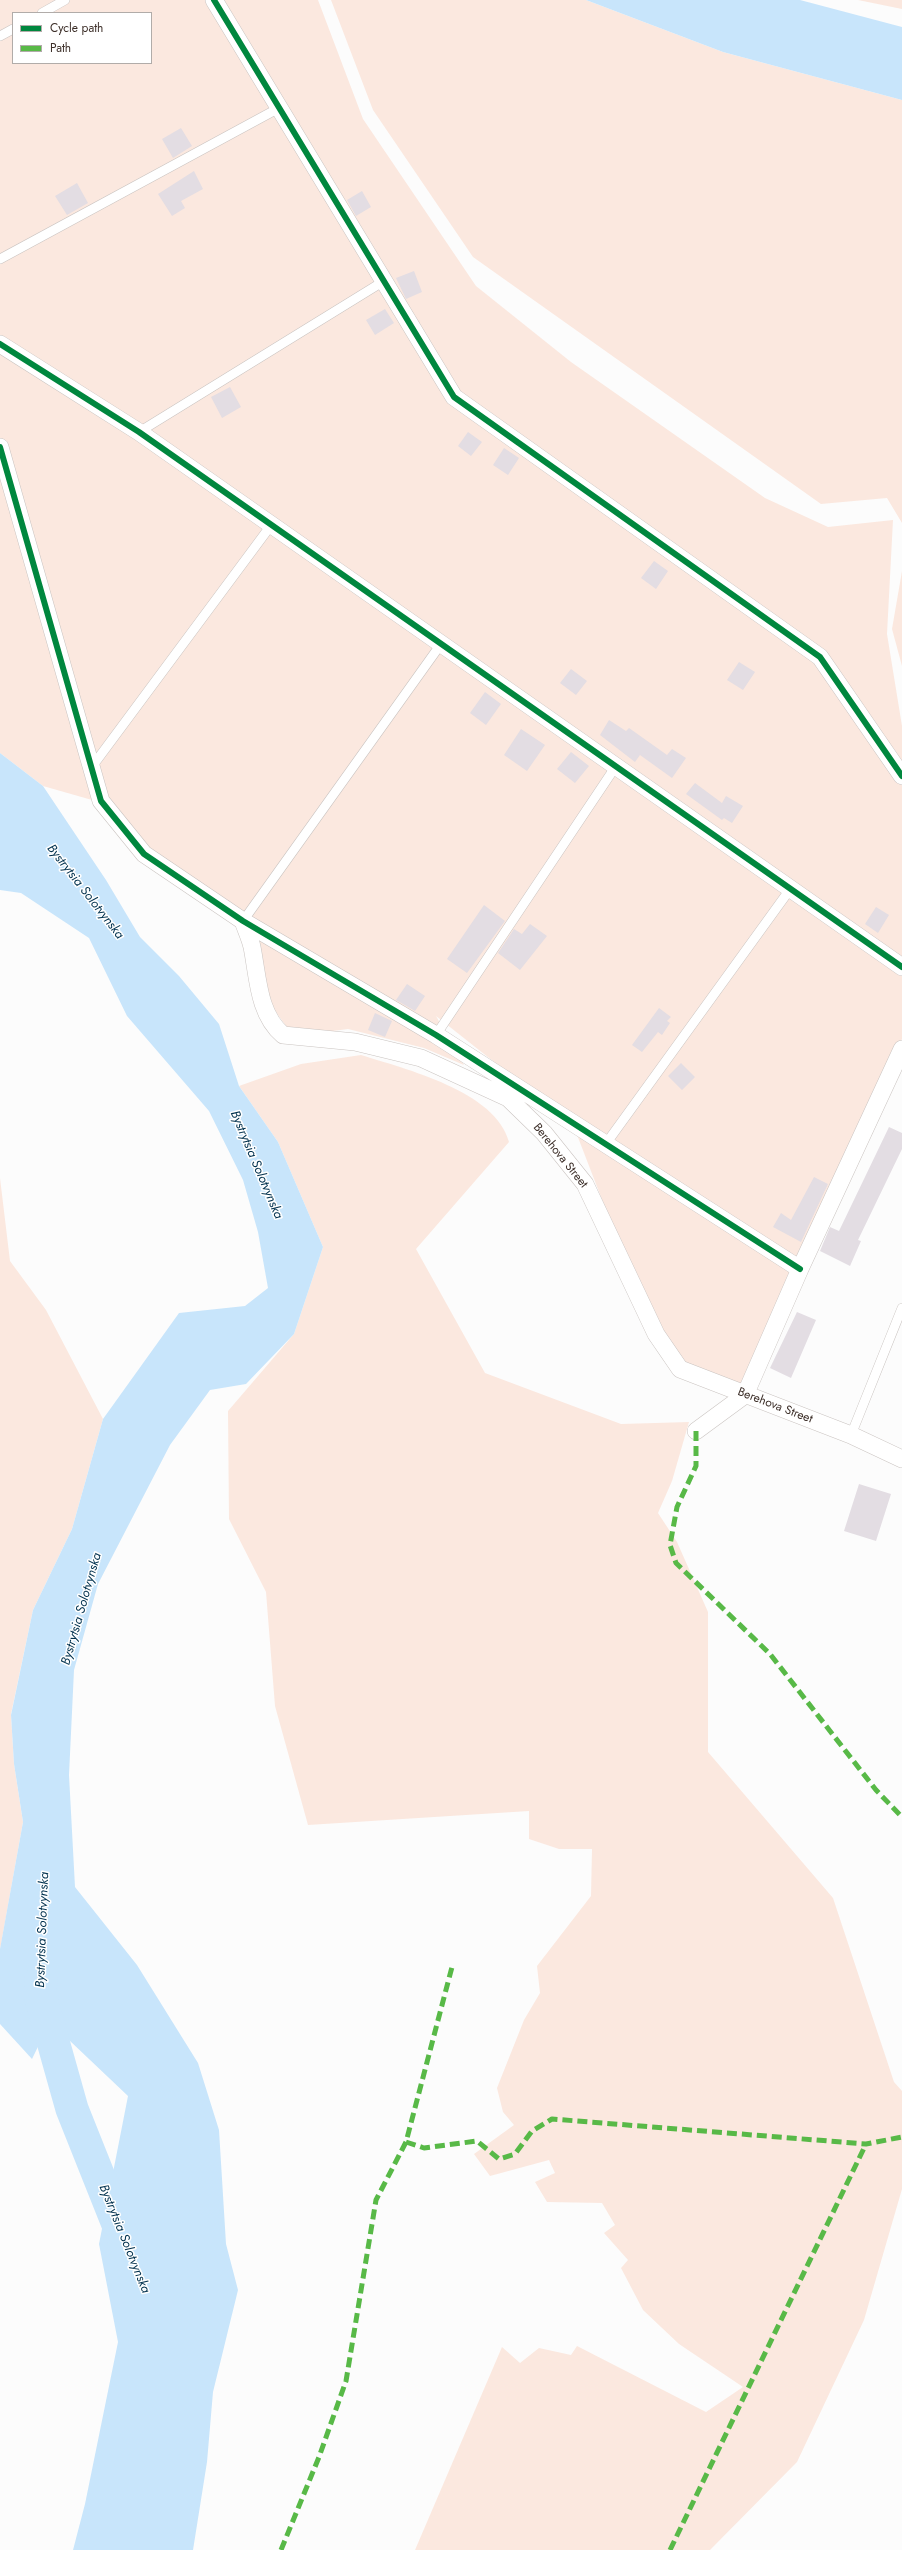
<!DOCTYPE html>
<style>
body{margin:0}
#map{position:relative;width:902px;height:2550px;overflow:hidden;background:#fcfcfc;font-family:Jost,sans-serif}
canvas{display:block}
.legend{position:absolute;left:12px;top:12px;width:140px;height:52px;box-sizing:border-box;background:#fff;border:1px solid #b1aca9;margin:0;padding:5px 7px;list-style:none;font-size:12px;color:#3d2f29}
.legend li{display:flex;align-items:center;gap:8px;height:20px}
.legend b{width:20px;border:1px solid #b1aca9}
</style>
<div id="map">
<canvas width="902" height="2550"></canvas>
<ul class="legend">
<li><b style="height:5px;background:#00873e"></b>Cycle path</li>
<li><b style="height:5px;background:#58b947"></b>Path</li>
</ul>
</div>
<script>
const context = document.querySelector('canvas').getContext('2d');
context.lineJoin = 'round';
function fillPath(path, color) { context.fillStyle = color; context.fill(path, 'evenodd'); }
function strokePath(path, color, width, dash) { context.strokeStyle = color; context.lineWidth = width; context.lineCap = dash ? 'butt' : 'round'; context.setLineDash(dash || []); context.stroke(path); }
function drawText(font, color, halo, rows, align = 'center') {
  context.font = font + ' Jost,sans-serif'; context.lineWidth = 3; context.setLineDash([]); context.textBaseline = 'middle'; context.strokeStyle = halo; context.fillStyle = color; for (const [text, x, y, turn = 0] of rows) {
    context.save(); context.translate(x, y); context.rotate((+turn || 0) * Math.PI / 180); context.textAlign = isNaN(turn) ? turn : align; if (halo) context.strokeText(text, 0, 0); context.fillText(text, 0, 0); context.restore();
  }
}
fillPath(new Path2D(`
 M 0,0 L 318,0 L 363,119 L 476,286 L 571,362 L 765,498 L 828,527 L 893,520 L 887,634 L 902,726 L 902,1039 L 855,1147 L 740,1390 L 681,1366 L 611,1223 L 569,1114 L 503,1069 L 436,1016 L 464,1065 L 424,1048 L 348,1029 L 318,1033 L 288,1029 L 266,998 L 255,943 L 260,925 L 156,860 L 106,804 L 43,786 L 0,753 ZM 13,13 L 151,13 L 151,63 L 13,63 Z
 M 331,0 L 586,0 L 723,52 L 902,100 L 902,523 L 887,498 L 821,504 L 473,257 L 373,110 Z
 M 858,0 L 902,0 L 902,9 Z
 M 902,571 L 902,666 L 892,629 Z
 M 361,1055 C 405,1069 496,1091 509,1142 L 416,1249 L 485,1373 L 621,1424 L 689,1422 L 672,1481 L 658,1513 L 677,1542 L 708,1612 L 708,1752 L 833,1898 L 894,2082 L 902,2091 L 902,2189 L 864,2320 L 797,2462 L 710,2550 L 415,2550 L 502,2347 L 520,2363 L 539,2348 L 571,2355 L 577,2346 L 706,2412 L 743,2387 L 679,2344 L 643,2310 L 621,2268 L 628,2260 L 604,2233 L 615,2225 L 602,2203 L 547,2202 L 535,2182 L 555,2173 L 549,2160 L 490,2176 L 474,2154 L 514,2125 L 503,2112 L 497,2088 L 524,2020 L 540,1993 L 537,1966 L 591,1896 L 592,1849 L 559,1849 L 529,1839 L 529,1811 L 308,1825 L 275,1706 L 266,1592 L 229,1519 L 228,1411 L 294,1334 L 323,1247 L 278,1142 L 239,1086 L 301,1064 Z
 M 0,1178 L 10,1261 L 46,1310 L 103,1419 L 72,1529 L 33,1610 L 11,1714 L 14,1764 L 23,1822 L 0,1950 Z`), '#fbe8df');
fillPath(new Path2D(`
 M 586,0 L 800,0 L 902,27 L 902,100 L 723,52 Z
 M 0,753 L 43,786 L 106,880 L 140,937 L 179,976 L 219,1024 L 239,1086 L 278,1142 L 323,1247 L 294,1334 L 246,1384 L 210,1390 L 170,1445 L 98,1584 L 74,1670 L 69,1775 L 75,1887 L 137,1965 L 198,2063 L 219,2130 L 226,2244 L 238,2290 L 213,2392 L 207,2462 L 193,2550 L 73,2550 L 85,2504 L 118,2342 L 99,2244 L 128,2096 L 50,2022 L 32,2059 L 0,2024 L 0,1949 L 23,1822 L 14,1764 L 11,1715 L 33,1610 L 72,1529 L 103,1419 L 179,1313 L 245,1306 L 268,1288 L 258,1232 L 243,1180 L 209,1111 L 127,1016 L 89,938 L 21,893 L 0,890 Z`), '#c8e5fb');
strokePath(new Path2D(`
 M 41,1980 L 40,1995 L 72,2109 L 125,2242`), '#c8e5fb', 33);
fillPath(new Path2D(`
 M 181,128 L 192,146 L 173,158 L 162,139 Z
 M 194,171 L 203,189 L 181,201 L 185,208 L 172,216 L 158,194 Z
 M 77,183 L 88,203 L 67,215 L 55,196 Z
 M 362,191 L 371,207 L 356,216 L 347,200 Z
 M 414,271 L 422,292 L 406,299 L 396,278 Z
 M 385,309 L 394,323 L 375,335 L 366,320 Z
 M 230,387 L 241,407 L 222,418 L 211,397 Z
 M 468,432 L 482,442 L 471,456 L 458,446 Z
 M 504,448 L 519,458 L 508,475 L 493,465 Z
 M 654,561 L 668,571 L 656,589 L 641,578 Z
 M 739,662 L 755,672 L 743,690 L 727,680 Z
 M 571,669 L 587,681 L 576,695 L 560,683 Z
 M 485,692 L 501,704 L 486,725 L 470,713 Z
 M 609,720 L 626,731 L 629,728 L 667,755 L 672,749 L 686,758 L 672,778 L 640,755 L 635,762 L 600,735 Z
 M 521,729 L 545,745 L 527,771 L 504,755 Z
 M 571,752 L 589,766 L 575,783 L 557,769 Z
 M 695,783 L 722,803 L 726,796 L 743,806 L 732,823 L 724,818 L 722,820 L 686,794 Z
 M 484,905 L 505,921 L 467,973 L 447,959 Z
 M 876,907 L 889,915 L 878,933 L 865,924 Z
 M 530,924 L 547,936 L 520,970 L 498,953 L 514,929 L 522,934 Z
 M 407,984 L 425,996 L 415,1011 L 396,1000 Z
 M 659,1008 L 671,1017 L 667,1021 L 670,1023 L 662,1035 L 658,1032 L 642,1052 L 632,1045 Z
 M 375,1013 L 392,1021 L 385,1037 L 368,1030 Z
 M 681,1063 L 695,1077 L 682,1090 L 668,1076 Z
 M 889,1127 L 902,1133 L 902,1149 L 858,1240 L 861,1241 L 850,1266 L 820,1251 L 830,1227 L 839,1231 Z
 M 814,1177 L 828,1184 L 801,1242 L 773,1227 L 781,1213 L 791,1220 Z
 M 797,1312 L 816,1320 L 791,1378 L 770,1368 Z
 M 859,1484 L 891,1494 L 876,1541 L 844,1531 Z`), '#e3dde3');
const lane = new Path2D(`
 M 42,13 L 65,0
 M 0,36 L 13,29
 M 0,259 L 279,108
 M 139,432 L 384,281
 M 91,768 L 272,524
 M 243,921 L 441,644
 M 436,1035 L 616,766
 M 605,1145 L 791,888
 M 851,1435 L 902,1308`);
const street = new Path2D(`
 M 214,0 L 454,397 L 820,657 L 902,776
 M 0,344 L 139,432 L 902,967
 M 0,447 L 101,801 L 144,854 L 243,921 L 436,1035 L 800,1269
 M 243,921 C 246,930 250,938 252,947 C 258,977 258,1014 283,1035 L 355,1042 L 421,1058 L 508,1098 L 544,1133 L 585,1184 L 656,1334 L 680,1369 L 851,1435 L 902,1459
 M 696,1431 L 745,1395 L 800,1269 L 902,1049`);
strokePath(lane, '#cac4c1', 10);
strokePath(street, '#cac4c1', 18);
strokePath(lane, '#fff', 9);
strokePath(street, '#fff', 17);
strokePath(new Path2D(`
 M 696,1431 L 696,1466 L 677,1507 L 670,1545 L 676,1563 L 770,1654 L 876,1790 L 902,1817
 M 406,2142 L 424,2148 L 477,2141 L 499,2159 L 515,2154 L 532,2131 L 552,2119 L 866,2144 L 902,2137
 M 281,2550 L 319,2457 L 346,2381 L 376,2200 L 406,2142 L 452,1967
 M 670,2550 L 866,2144`), '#58b947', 5, [10, 5]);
strokePath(new Path2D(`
 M 214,0 L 454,397 L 820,657 L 902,776
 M 0,344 L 139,432 L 902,967
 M 0,447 L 101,801 L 144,854 L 243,921 L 436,1035 L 800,1269`), '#00873e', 6);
drawText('12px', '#3d2f29', '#fff', [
 ["Berehova Street",560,1156,51],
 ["Berehova Street",775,1406,21]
]);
drawText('italic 13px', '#00314e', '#fff', [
 ["Bystrytsia Solotvynska",85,892,52],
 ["Bystrytsia Solotvynska",256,1165,67],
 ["Bystrytsia Solotvynska",82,1609,-74],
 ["Bystrytsia Solotvynska",43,1930,-88],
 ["Bystrytsia Solotvynska",124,2239,68]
]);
</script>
